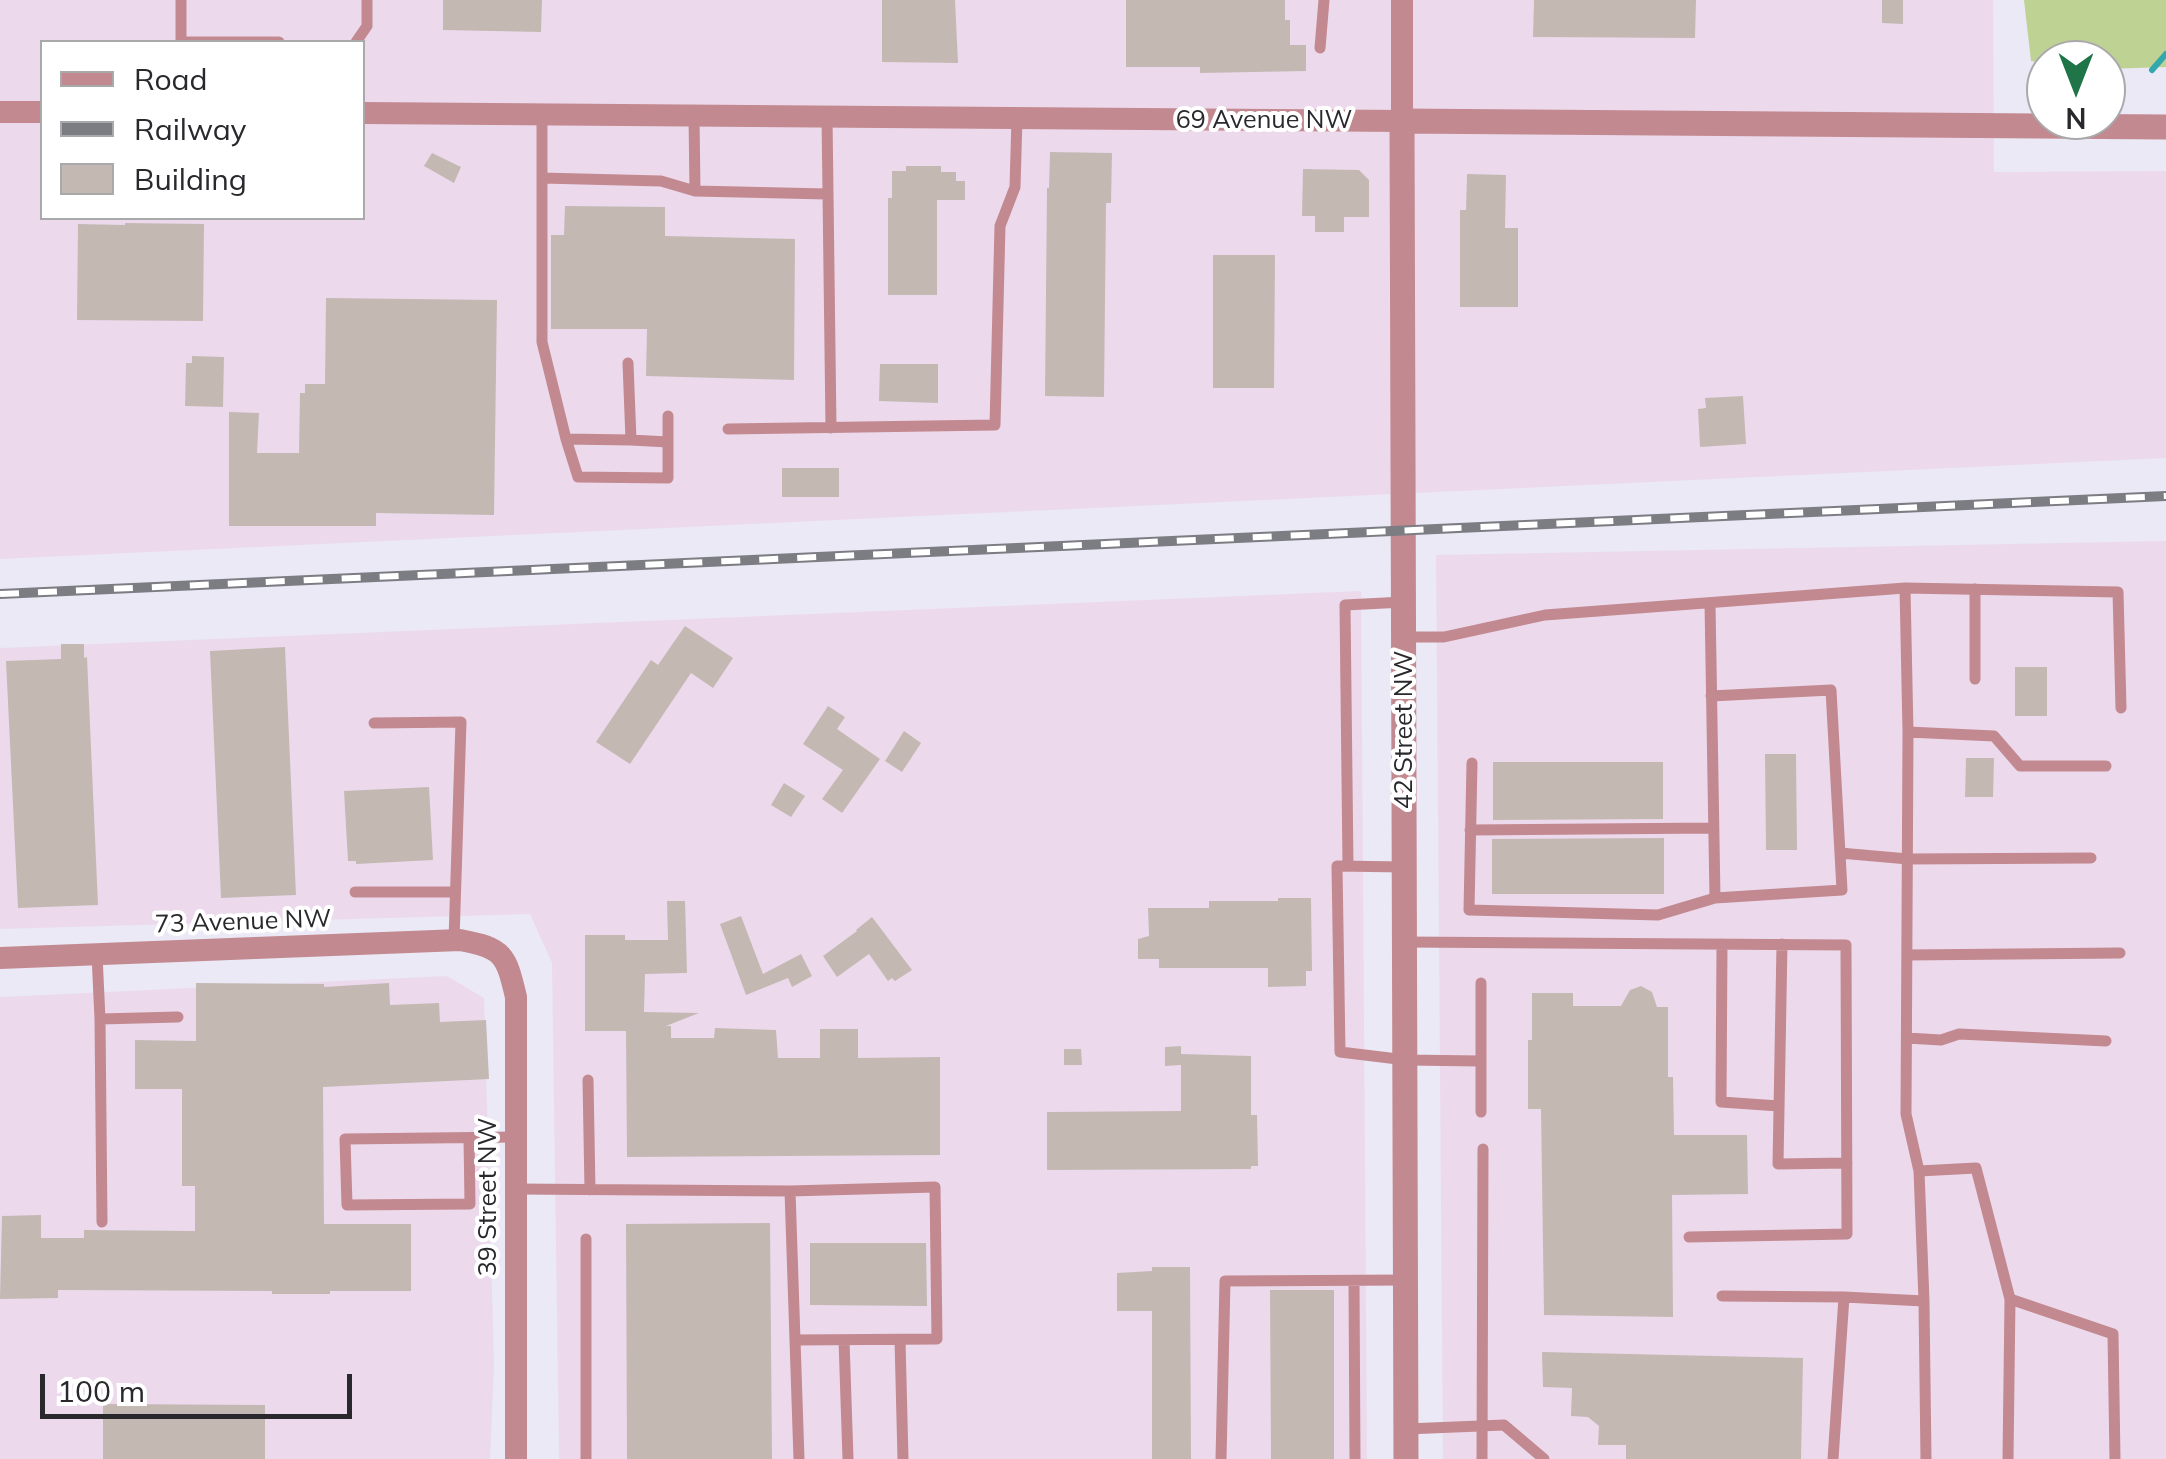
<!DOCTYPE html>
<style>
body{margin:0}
#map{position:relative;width:2166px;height:1459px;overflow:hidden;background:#eae9f5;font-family:Mulish,sans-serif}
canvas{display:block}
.legend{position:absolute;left:40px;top:40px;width:325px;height:180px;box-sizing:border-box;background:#fff;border:2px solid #a9a9ab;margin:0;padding:12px 18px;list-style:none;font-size:30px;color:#29292d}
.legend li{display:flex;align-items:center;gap:20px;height:50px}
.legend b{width:50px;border:2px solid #a9a9ab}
.north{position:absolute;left:2026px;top:40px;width:100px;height:100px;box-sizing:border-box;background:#fff;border:2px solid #a9a9ab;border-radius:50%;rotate:180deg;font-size:28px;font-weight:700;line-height:40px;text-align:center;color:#29292d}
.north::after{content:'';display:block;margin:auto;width:35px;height:45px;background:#207548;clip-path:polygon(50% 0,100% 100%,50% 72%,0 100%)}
.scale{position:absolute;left:40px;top:1374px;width:312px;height:45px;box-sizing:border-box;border:5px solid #29292d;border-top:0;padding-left:12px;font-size:30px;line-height:35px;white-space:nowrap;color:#29292d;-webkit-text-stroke:8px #fff;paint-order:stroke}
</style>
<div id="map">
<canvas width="2166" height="1459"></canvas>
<ul class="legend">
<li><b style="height:12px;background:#c38990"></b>Road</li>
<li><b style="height:12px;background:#7c7c83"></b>Railway</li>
<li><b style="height:28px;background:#c4b8b3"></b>Building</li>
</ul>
<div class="north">N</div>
<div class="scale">100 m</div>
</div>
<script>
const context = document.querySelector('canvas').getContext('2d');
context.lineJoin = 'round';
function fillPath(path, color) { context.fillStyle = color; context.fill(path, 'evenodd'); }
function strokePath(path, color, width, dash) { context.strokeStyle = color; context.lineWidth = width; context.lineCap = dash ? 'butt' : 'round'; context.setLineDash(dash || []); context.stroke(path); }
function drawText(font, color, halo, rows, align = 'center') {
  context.font = font + ' Mulish,sans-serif'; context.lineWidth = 8; context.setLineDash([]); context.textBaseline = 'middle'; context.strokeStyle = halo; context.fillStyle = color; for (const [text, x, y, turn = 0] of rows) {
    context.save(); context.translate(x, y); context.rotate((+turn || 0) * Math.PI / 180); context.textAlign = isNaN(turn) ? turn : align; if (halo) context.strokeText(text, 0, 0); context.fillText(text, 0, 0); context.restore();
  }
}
fillPath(new Path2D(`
 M 0,0 L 1993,0 L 1994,172 L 2166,171 L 2166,458 L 0,559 ZM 42,42 L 362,42 L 362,218 L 42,218 Z
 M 2166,541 L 2166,1459 L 1443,1459 L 1436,555 Z
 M 1361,591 L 1367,1459 L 559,1459 L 552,963 L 530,914 L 0,929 L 0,648 Z
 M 447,976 L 484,998 L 494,1365 L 490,1459 L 0,1459 L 0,997 Z`), '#ecdaec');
fillPath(new Path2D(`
 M 2024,0 L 2166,0 L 2166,67 L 2106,69 L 2106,60 L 2046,60 L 2046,63 L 2031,61 Z`), '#bed293');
strokePath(new Path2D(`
 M 2152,70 L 2166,54`), '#32a7ac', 6);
fillPath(new Path2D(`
 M 443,0 L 542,0 L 541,32 L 443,30 Z
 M 882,0 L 955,0 L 958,63 L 882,62 Z
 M 1126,0 L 1285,0 L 1285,20 L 1290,20 L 1290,45 L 1306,45 L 1306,71 L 1200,73 L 1200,67 L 1126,67 Z
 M 1534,0 L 1696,0 L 1695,38 L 1533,37 Z
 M 1882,0 L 1903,0 L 1903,24 L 1882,23 Z
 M 1050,152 L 1112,153 L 1111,203 L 1106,203 L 1104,397 L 1045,396 L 1047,188 L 1049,188 Z
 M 432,153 L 461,167 L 454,183 L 424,166 Z
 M 906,166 L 941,166 L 941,172 L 956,172 L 956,181 L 965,181 L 965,200 L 937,200 L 937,295 L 888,295 L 888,198 L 892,198 L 892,171 L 906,171 Z
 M 1303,169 L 1359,170 L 1369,180 L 1369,217 L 1344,217 L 1344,232 L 1315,232 L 1315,216 L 1302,216 Z
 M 1467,174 L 1506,175 L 1505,228 L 1518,228 L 1518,307 L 1460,307 L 1460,210 L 1466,210 Z
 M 565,206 L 665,207 L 665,236 L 795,239 L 794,380 L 646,376 L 647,329 L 551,329 L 551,235 L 564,235 Z
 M 125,223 L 204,224 L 203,321 L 77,320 L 78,224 L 125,225 Z
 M 1213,255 L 1275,255 L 1274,388 L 1213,388 Z
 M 326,298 L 497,300 L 494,515 L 376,513 L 376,526 L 229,526 L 229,412 L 259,413 L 257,453 L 299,453 L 300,393 L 305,393 L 305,384 L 325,384 Z
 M 192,356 L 224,357 L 223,407 L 185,406 L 186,363 L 192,363 Z
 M 880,364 L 938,364 L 938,403 L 879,401 Z
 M 1743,396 L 1746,444 L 1700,447 L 1698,409 L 1706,408 L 1705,398 Z
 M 782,468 L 839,468 L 839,497 L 782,497 Z
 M 685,626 L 733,658 L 713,688 L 691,673 L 630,764 L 596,742 L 651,660 L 658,665 Z
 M 61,644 L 84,644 L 84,658 L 87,657 L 98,905 L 18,908 L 6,661 L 61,659 Z
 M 285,647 L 296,895 L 221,898 L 210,651 Z
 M 2015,667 L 2047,667 L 2047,716 L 2015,716 Z
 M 828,706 L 845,717 L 837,729 L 880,759 L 842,813 L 822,799 L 843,770 L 803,744 Z
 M 904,731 L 921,743 L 902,772 L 885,761 Z
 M 1765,754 L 1796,754 L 1797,850 L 1766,850 Z
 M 1966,758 L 1994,758 L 1993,797 L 1965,797 Z
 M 1493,762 L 1663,762 L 1663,819 L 1493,820 Z
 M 784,783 L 805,796 L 791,817 L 771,805 Z
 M 429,787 L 433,860 L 356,864 L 356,861 L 348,861 L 344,791 Z
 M 1664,838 L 1664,894 L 1492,894 L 1492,839 Z
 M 1278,898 L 1311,898 L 1312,971 L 1306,971 L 1306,986 L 1268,987 L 1268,968 L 1159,968 L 1159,959 L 1138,959 L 1138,939 L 1149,936 L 1148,908 L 1209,908 L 1209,901 L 1278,901 Z
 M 667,901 L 685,901 L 687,973 L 645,974 L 644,1012 L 699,1013 L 666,1026 L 671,1026 L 671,1038 L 714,1038 L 715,1028 L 776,1030 L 778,1058 L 820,1058 L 820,1029 L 858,1029 L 858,1058 L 940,1057 L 940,1155 L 627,1157 L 626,1031 L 585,1031 L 585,935 L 625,935 L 625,940 L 668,940 Z
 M 741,916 L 763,974 L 801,954 L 812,976 L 792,987 L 788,978 L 746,995 L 720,924 Z
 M 872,917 L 912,970 L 895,981 L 892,978 L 888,981 L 869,954 L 837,977 L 823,956 L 857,931 L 856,930 Z
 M 196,983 L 324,984 L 324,987 L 389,983 L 390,1005 L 439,1003 L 440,1022 L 486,1020 L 489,1079 L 323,1087 L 324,1224 L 411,1224 L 411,1291 L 330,1291 L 330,1294 L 272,1294 L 272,1291 L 58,1290 L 58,1298 L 0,1299 L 2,1216 L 41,1215 L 41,1238 L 84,1238 L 84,1230 L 195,1231 L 195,1186 L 182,1186 L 182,1089 L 135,1089 L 135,1040 L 196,1041 Z
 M 1641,986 L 1652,992 L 1657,1007 L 1668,1007 L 1668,1077 L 1673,1077 L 1674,1135 L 1747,1135 L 1748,1194 L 1672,1195 L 1673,1317 L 1544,1315 L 1541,1109 L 1528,1109 L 1528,1040 L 1532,1040 L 1532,993 L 1573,993 L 1573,1006 L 1621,1006 L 1630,990 Z
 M 1181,1046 L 1181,1054 L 1251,1056 L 1251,1115 L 1257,1115 L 1258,1166 L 1251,1166 L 1251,1169 L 1047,1170 L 1047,1112 L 1181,1111 L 1181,1065 L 1165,1066 L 1165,1047 Z
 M 1064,1049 L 1081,1049 L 1082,1065 L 1064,1065 Z
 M 770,1223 L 772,1459 L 627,1459 L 626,1224 Z
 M 810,1243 L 926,1243 L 927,1306 L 810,1305 Z
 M 1152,1267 L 1190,1267 L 1191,1459 L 1152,1459 L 1152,1311 L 1117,1311 L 1117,1273 L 1152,1271 Z
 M 1270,1290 L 1334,1290 L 1334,1459 L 1271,1459 Z
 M 1542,1352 L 1803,1358 L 1801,1459 L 1626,1459 L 1626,1445 L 1598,1445 L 1599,1426 L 1588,1417 L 1571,1416 L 1572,1388 L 1543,1387 Z
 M 103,1404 L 265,1405 L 265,1459 L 103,1459 Z`), '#c4b8b3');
strokePath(new Path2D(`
 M 181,41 L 181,0
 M 181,42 L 279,42
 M 356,42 L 367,26 L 367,0
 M 1320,48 L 1324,0
 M 542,114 L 542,342 L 566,439 L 578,477 L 668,478 L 668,416
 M 694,116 L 695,191
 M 827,116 L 831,428
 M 542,178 L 661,181 L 695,191 L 827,194
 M 728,429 L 995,425 L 1000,226 L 1015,187 L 1017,118
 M 566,439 L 631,440 L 628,363
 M 631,440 L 668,442
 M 1905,588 L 2118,592 L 2121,708
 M 1975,589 L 1975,679
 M 1710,603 L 1715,898 L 1842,890 L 1831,690 L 1711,696
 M 1404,637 L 1444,637 L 1545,615 L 1905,588 L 1908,732 L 1906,1114 L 1919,1171
 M 374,723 L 461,722 L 454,940
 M 1908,732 L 1994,736 L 2020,766 L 2106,766
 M 1472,763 L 1469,910 L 1658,915 L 1715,898
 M 1470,830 L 1713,828
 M 1840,853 L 1908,859 L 2091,858
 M 1348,866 L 1345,605 L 1404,602
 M 1404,867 L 1337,866 L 1340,1052 L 1406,1060 L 1481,1061 L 1481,1112
 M 355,892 L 455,892
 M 1405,942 L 1846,945 L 1847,1234 L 1689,1237
 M 1722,944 L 1721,1102 L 1779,1106
 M 1782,944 L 1778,1164 L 1847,1163
 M 97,955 L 100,1019 L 102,1222
 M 1907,955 L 2120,953
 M 100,1019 L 178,1017
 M 1907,1038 L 1941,1040 L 1959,1034 L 2106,1041
 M 1481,1061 L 1481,983
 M 588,1080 L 590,1190
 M 469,1138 L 470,1204 L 347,1205 L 345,1139 L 516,1137
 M 516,1189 L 790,1191
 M 1354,1282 L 1355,1459
 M 1722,1296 L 1844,1297
 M 1924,1301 L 1919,1171 L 1976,1168 L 2010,1299
 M 795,1340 L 937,1339 L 935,1187 L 790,1191 L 799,1459
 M 844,1340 L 848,1459
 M 900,1340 L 903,1459
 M 1406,1429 L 1504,1425 L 1544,1459
 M 586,1459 L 586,1239
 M 1221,1459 L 1225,1281 L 1405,1280
 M 1482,1459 L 1483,1149
 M 1833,1459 L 1844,1297 L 1924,1301 L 1926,1459
 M 2008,1459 L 2010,1299 L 2113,1334 L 2115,1459`), '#c38990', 11);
strokePath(new Path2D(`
 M 0,112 L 42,112
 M 362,113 L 1402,121 L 1402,0
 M 0,958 L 460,940 C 504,948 506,955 516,997 L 516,1459`), '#c38990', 22);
strokePath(new Path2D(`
 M 1406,1459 L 1402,121 L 2166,127`), '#c38990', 25);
const rail = new Path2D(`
 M 0,594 L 2166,496`);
strokePath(rail, '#7c7c83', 10);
strokePath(rail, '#fff', 6, [19]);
drawText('25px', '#29292d', '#fff', [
 ["69 Avenue NW",1264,120],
 ["42 Street NW",1404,730,-90],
 ["73 Avenue NW",243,922,-2],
 ["39 Street NW",488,1197,-90]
]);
</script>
